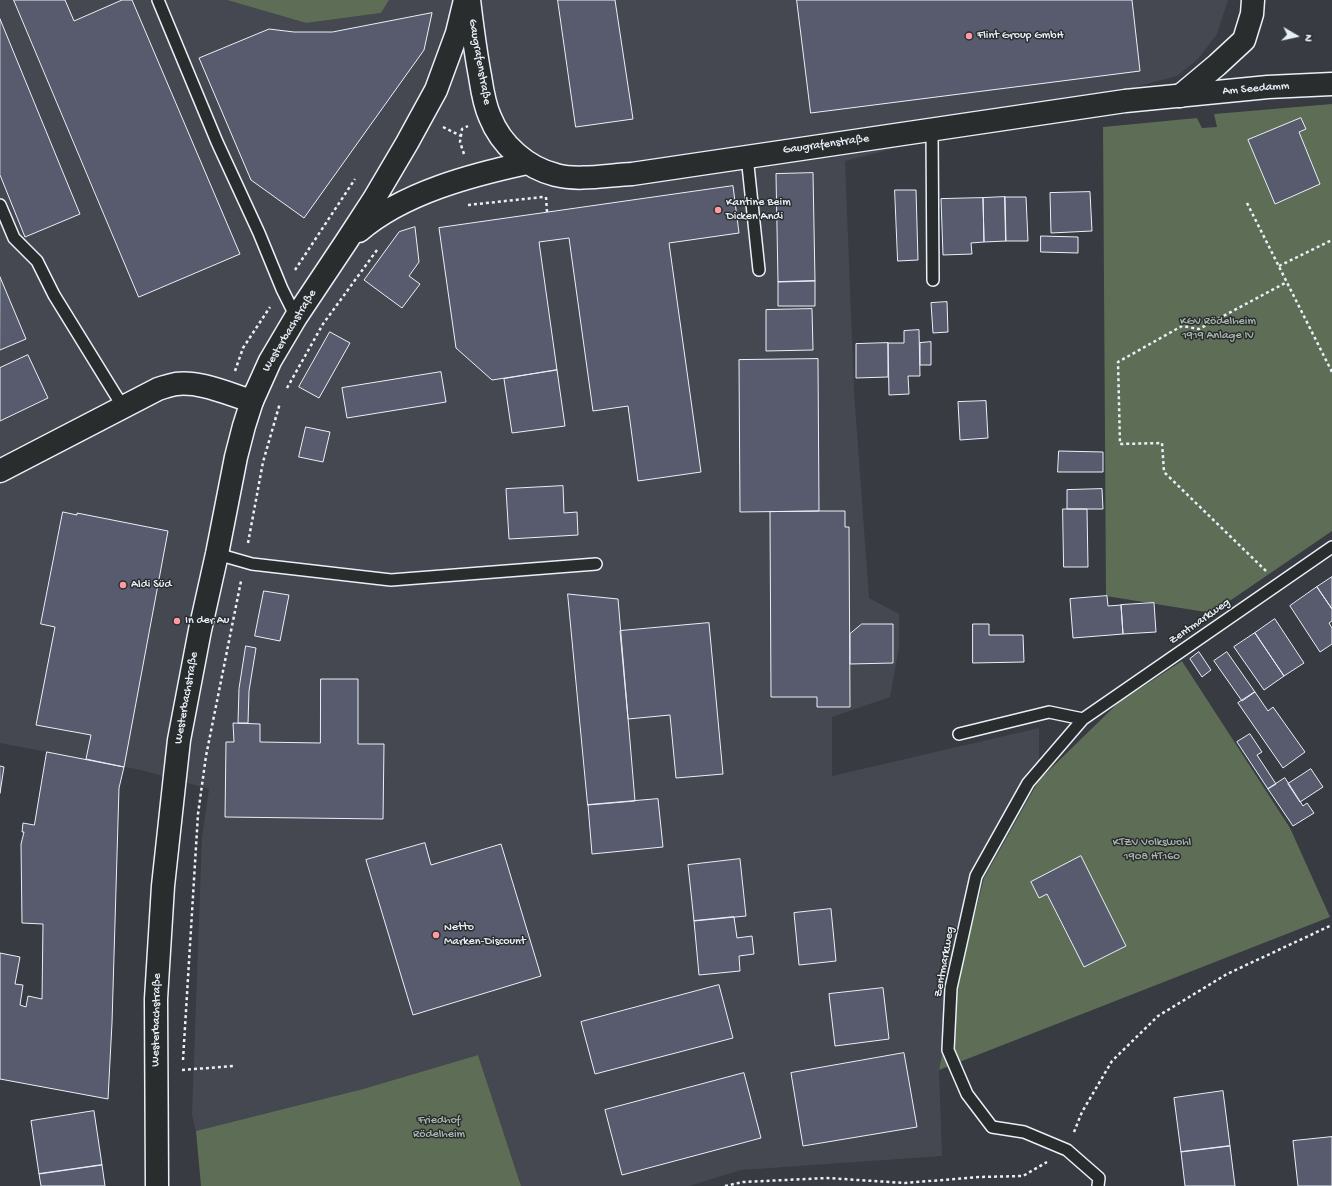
<!DOCTYPE html>
<meta charset="utf-8">
<style>
body{margin:0}
#map{position:relative;width:1332px;height:1186px;overflow:hidden;background:#383b41;font-family:"Gochi Hand",sans-serif}
canvas{display:block}
.north{position:absolute;left:1276px;top:16px;width:40px;height:40px;-webkit-text-stroke:3px #2a2d2e;paint-order:stroke;rotate:99deg;font-size:11px;font-weight:700;line-height:16px;text-align:center;color:#e8f1f8}
.north::after{content:'';display:block;margin:auto;width:14px;height:18px;background:#e8f1f8;clip-path:polygon(50% 0,100% 100%,50% 72%,0 100%)}
</style>
<div id="map">
<canvas width="1332" height="1186"></canvas>
<div class="north">N</div>
</div>
<script>
const context = document.querySelector('canvas').getContext('2d');
context.lineJoin = 'round';
function fillPath(path, color) { context.fillStyle = color; context.fill(path, 'evenodd'); }
function strokePath(path, color, width, dash) { context.strokeStyle = color; context.lineWidth = width; context.lineCap = dash ? 'butt' : 'round'; context.setLineDash(dash || []); context.stroke(path); }
function drawText(font, color, halo, rows, align = 'center') {
  context.font = font + ' "Gochi Hand",sans-serif'; context.lineWidth = 3; context.setLineDash([]); context.textBaseline = 'middle'; context.strokeStyle = halo; context.fillStyle = color; for (const [text, x, y, turn = 0] of rows) {
    context.save(); context.translate(x, y); context.rotate((+turn || 0) * Math.PI / 180); context.textAlign = isNaN(turn) ? turn : align; if (halo) context.strokeText(text, 0, 0); context.fillText(text, 0, 0); context.restore();
  }
}
fillPath(new Path2D(`
 M 0,0 L 227,0 L 306,23 L 381,13 L 389,0 L 1228,0 L 1217,34 L 1198,59 L 1177,76 L 1113,93 L 845,161 L 854,391 L 869,598 L 899,614 L 899,647 L 890,697 L 832,717 L 832,776 L 1039,728 L 1039,780 L 984,878 L 955,991 L 939,1070 L 942,1156 L 741,1170 L 689,1186 L 521,1186 L 478,1055 L 363,1089 L 196,1131 L 192,1115 L 202,837 L 209,789 L 141,770 L 0,743 Z`), '#454851');
fillPath(new Path2D(`
 M 227,0 L 389,0 L 381,13 L 306,23 Z
 M 1332,104 L 1332,531 L 1212,613 L 1106,596 L 1103,127 L 1197,118 L 1202,128 L 1217,127 L 1214,114 Z
 M 1182,661 L 1290,828 L 1330,917 L 939,1070 L 955,991 L 984,878 L 1039,780 L 1118,703 Z
 M 478,1055 L 521,1186 L 201,1186 L 196,1131 L 363,1089 Z`), '#5d6d56');
const building = new Path2D(`
 M 14,0 L 65,0 L 74,21 L 122,0 L 132,0 L 240,254 L 139,297 Z
 M 558,0 L 615,0 L 633,119 L 576,127 Z
 M 797,0 L 1132,0 L 1140,71 L 811,113 Z
 M 432,13 L 424,50 L 304,218 L 251,180 L 199,58 L 269,29 L 294,32 L 332,32 Z
 M 0,19 L 80,214 L 25,237 L 0,175 Z
 M 1301,118 L 1306,129 L 1299,132 L 1320,184 L 1275,204 L 1248,140 Z
 M 813,173 L 815,281 L 778,282 L 776,174 Z
 M 733,186 L 739,233 L 669,243 L 701,472 L 638,481 L 628,406 L 593,411 L 569,238 L 539,242 L 557,370 L 492,380 L 456,348 L 439,228 Z
 M 895,190 L 916,190 L 918,260 L 898,261 Z
 M 1090,192 L 1092,231 L 1051,233 L 1050,193 Z
 M 1005,197 L 1026,197 L 1028,241 L 1006,241 Z
 M 1005,197 L 1006,241 L 984,242 L 983,198 Z
 M 983,198 L 984,242 L 971,243 L 972,254 L 943,255 L 941,199 Z
 M 415,227 L 419,262 L 409,276 L 420,284 L 402,308 L 364,280 L 399,232 Z
 M 1041,236 L 1078,237 L 1078,253 L 1041,252 Z
 M 0,277 L 26,339 L 0,350 Z
 M 815,281 L 815,306 L 778,306 L 778,282 Z
 M 947,302 L 948,332 L 933,333 L 931,303 Z
 M 812,309 L 813,350 L 766,351 L 766,310 Z
 M 919,330 L 920,376 L 908,376 L 909,394 L 889,395 L 888,343 L 904,343 L 904,331 Z
 M 330,332 L 350,343 L 319,398 L 299,387 Z
 M 931,342 L 931,365 L 920,365 L 920,343 Z
 M 888,343 L 888,377 L 856,378 L 856,344 Z
 M 28,355 L 48,398 L 0,421 L 0,368 Z
 M 818,359 L 819,511 L 740,512 L 739,360 Z
 M 557,370 L 565,426 L 512,433 L 504,379 Z
 M 441,372 L 446,402 L 347,418 L 342,388 Z
 M 986,401 L 988,438 L 960,440 L 958,402 Z
 M 306,427 L 330,432 L 323,462 L 299,457 Z
 M 1059,451 L 1103,452 L 1103,472 L 1058,472 Z
 M 563,486 L 564,513 L 577,512 L 578,535 L 509,539 L 506,489 Z
 M 1102,489 L 1103,509 L 1067,509 L 1067,490 Z
 M 1063,509 L 1087,509 L 1088,567 L 1064,567 Z
 M 819,511 L 845,511 L 845,527 L 849,527 L 850,707 L 817,707 L 817,697 L 771,697 L 770,512 Z
 M 63,512 L 77,515 L 77,513 L 168,531 L 124,767 L 86,759 L 91,735 L 36,725 L 55,627 L 41,624 Z
 M 1332,577 L 1332,609 L 1317,587 Z
 M 1317,587 L 1332,609 L 1332,621 L 1329,623 L 1332,628 L 1332,644 L 1320,652 L 1290,606 Z
 M 264,591 L 289,595 L 280,641 L 255,636 Z
 M 568,594 L 618,599 L 635,801 L 588,805 Z
 M 1107,596 L 1108,606 L 1121,605 L 1123,634 L 1073,638 L 1070,599 Z
 M 1154,603 L 1156,632 L 1123,634 L 1121,605 Z
 M 1275,619 L 1304,663 L 1284,676 L 1255,633 Z
 M 709,623 L 723,774 L 676,778 L 670,715 L 628,719 L 620,631 Z
 M 862,624 L 893,624 L 893,663 L 850,664 L 850,634 Z
 M 973,624 L 989,624 L 989,635 L 1023,635 L 1024,662 L 973,663 Z
 M 1255,633 L 1284,676 L 1264,690 L 1234,647 Z
 M 246,646 L 256,648 L 249,691 L 248,723 L 238,723 L 239,689 Z
 M 1199,652 L 1211,670 L 1202,677 L 1190,659 Z
 M 1227,652 L 1255,692 L 1242,701 L 1214,661 Z
 M 321,679 L 358,679 L 358,744 L 384,744 L 383,819 L 225,817 L 226,742 L 234,742 L 233,723 L 260,724 L 260,742 L 320,743 Z
 M 1255,692 L 1268,711 L 1273,707 L 1305,752 L 1283,768 L 1238,703 Z
 M 1250,734 L 1262,752 L 1257,755 L 1276,784 L 1268,789 L 1237,742 Z
 M 47,752 L 124,767 L 119,788 L 112,1023 L 108,1099 L 0,1079 L 0,953 L 20,957 L 15,984 L 23,985 L 20,1005 L 26,1007 L 28,996 L 42,999 L 43,924 L 22,923 L 21,844 L 24,832 L 22,832 L 23,823 L 34,825 Z
 M 0,766 L 4,767 L 0,793 Z
 M 1311,769 L 1323,787 L 1300,802 L 1288,784 Z
 M 1285,778 L 1303,806 L 1307,803 L 1314,813 L 1293,826 L 1268,789 Z
 M 658,799 L 663,847 L 592,854 L 588,805 Z
 M 425,843 L 431,865 L 501,844 L 541,976 L 413,1015 L 366,860 Z
 M 1081,856 L 1126,946 L 1084,967 L 1047,894 L 1039,898 L 1031,882 Z
 M 740,859 L 746,916 L 694,921 L 688,865 Z
 M 831,909 L 836,961 L 799,965 L 794,913 Z
 M 734,917 L 737,938 L 752,936 L 754,954 L 739,956 L 740,971 L 699,975 L 694,921 Z
 M 719,985 L 733,1038 L 595,1074 L 581,1022 Z
 M 883,988 L 889,1039 L 835,1046 L 829,994 Z
 M 904,1053 L 917,1127 L 803,1146 L 791,1073 Z
 M 744,1073 L 761,1138 L 622,1175 L 605,1110 Z
 M 1223,1091 L 1230,1146 L 1181,1152 L 1174,1098 Z
 M 94,1111 L 102,1165 L 39,1174 L 31,1121 Z
 M 1332,1137 L 1332,1186 L 1298,1186 L 1293,1141 Z
 M 1230,1146 L 1235,1186 L 1185,1186 L 1181,1152 Z
 M 102,1165 L 105,1186 L 41,1186 L 39,1174 Z`);
fillPath(building, '#585b6d');
strokePath(building, '#e8f1f8', 1);
const service = new Path2D(`
 M 158,0 L 217,142 L 259,233 L 282,289 L 296,317
 M 932,130 L 933,280
 M 747,156 L 759,270
 M 0,205 L 14,238 L 37,261 L 54,295 L 123,407
 M 217,554 L 252,564 L 391,580 L 596,564
 M 959,734 L 1049,712 L 1083,719
 M 1098,1186 L 1099,1178 L 1067,1150 L 1024,1132 L 992,1127 L 967,1094 L 948,1050 L 951,988 L 976,876 L 1028,783 L 1083,719 L 1332,547`);
const minor = new Path2D(`
 M 1180,96 L 1217,65 L 1244,40 L 1252,14 L 1253,0
 M 0,471 L 158,389 C 164,387 171,385 176,384 C 201,381 228,394 252,401`);
const tertiary = new Path2D(`
 M 359,231 C 403,193 471,175 527,163
 M 157,1186 L 156,999 L 163,886 L 174,785 L 179,740 L 200,630 L 217,554 L 236,457 L 244,426 L 252,401 L 270,361 L 296,317 L 346,242 L 374,199 L 407,143 L 436,90 L 457,33 L 465,0`);
const secondary = new Path2D(`
 M 469,0 C 472,25 475,50 480,76 C 482,89 484,104 490,117 C 501,145 527,168 556,175 C 578,181 609,175 632,174 L 1125,101 L 1268,87 L 1332,84`);
strokePath(service, '#e8f1f8', 14);
strokePath(minor, '#e8f1f8', 25);
strokePath(tertiary, '#e8f1f8', 25);
strokePath(secondary, '#e8f1f8', 25);
strokePath(new Path2D(`
 M 443,127 L 461,136
 M 464,154 L 460,142 L 462,129 L 468,126
 M 546,197 L 547,212
 M 1247,203 L 1332,372
 M 468,205 L 543,197
 M 1279,266 L 1332,240
 M 295,270 L 355,179
 M 235,371 L 243,348 L 270,307
 M 287,388 L 323,324 L 377,250
 M 248,543 L 263,462 L 280,403
 M 1266,571 L 1164,472 L 1162,443 L 1120,444 L 1118,362 L 1182,326 L 1199,329 L 1287,282
 M 183,1060 L 198,814 L 206,756 L 241,581
 M 182,1070 L 234,1066
 M 1074,1132 L 1082,1112 L 1112,1061 L 1158,1016 L 1227,974 L 1332,925
 M 725,1186 L 743,1182 L 827,1178 L 905,1183 L 979,1177 L 1023,1176 L 1047,1162`), '#e8f1f8', 2.5, [3, 3]);
strokePath(service, '#2a2d2e', 11);
strokePath(minor, '#2a2d2e', 22);
strokePath(tertiary, '#2a2d2e', 22);
strokePath(secondary, '#2a2d2e', 22);
for (const [x, y, r, color] of [
 [969,36,4,"#ff9aa2"],
 [718,210,4,"#ff9aa2"],
 [123,585,4,"#ff9aa2"],
 [177,621,4,"#ff9aa2"],
 [436,935,4,"#ff9aa2"]
]) { const dot = new Path2D(); dot.arc(x, y, r, 0, 2 * Math.PI); context.fillStyle = color; context.fill(dot); strokePath(dot, '#2a2d2e', 1.5); }
drawText('12px', '#e8f1f8', '#2a2d2e', [
 ["Flint Group GmbH",977,36],
 ["Kantine Beim",726,203],
 ["Dicken Andi",726,217],
 ["Aldi Süd",131,585],
 ["In der Au",185,621],
 ["Netto",444,928],
 ["Marken-Discount",444,942]
], 'left');
drawText('12px', '#e8f1f8', '#2a2d2e', [
 ["Gaugrafenstraße",479,62,80],
 ["Am Seedamm",1256,89,-5],
 ["Gaugrafenstraße",826,145,-8],
 ["Westerbachstraße",290,331,-59],
 ["Zentmarkweg",1200,622,-35],
 ["Westerbachstraße",187,698,-80],
 ["Zentmarkweg",945,962,-80],
 ["Westerbachstraße",157,1020,-89]
]);
drawText('12px', '#a9b6af', '#2a2d2e', [
 ["KGV Rödelheim",1218,322],
 ["1919 Anlage IV",1218,336],
 ["KTZV Volkswohl",1152,843],
 ["1908 HT160",1152,857],
 ["Friedhof",439,1121],
 ["Rödelheim",439,1135]
]);
</script>
